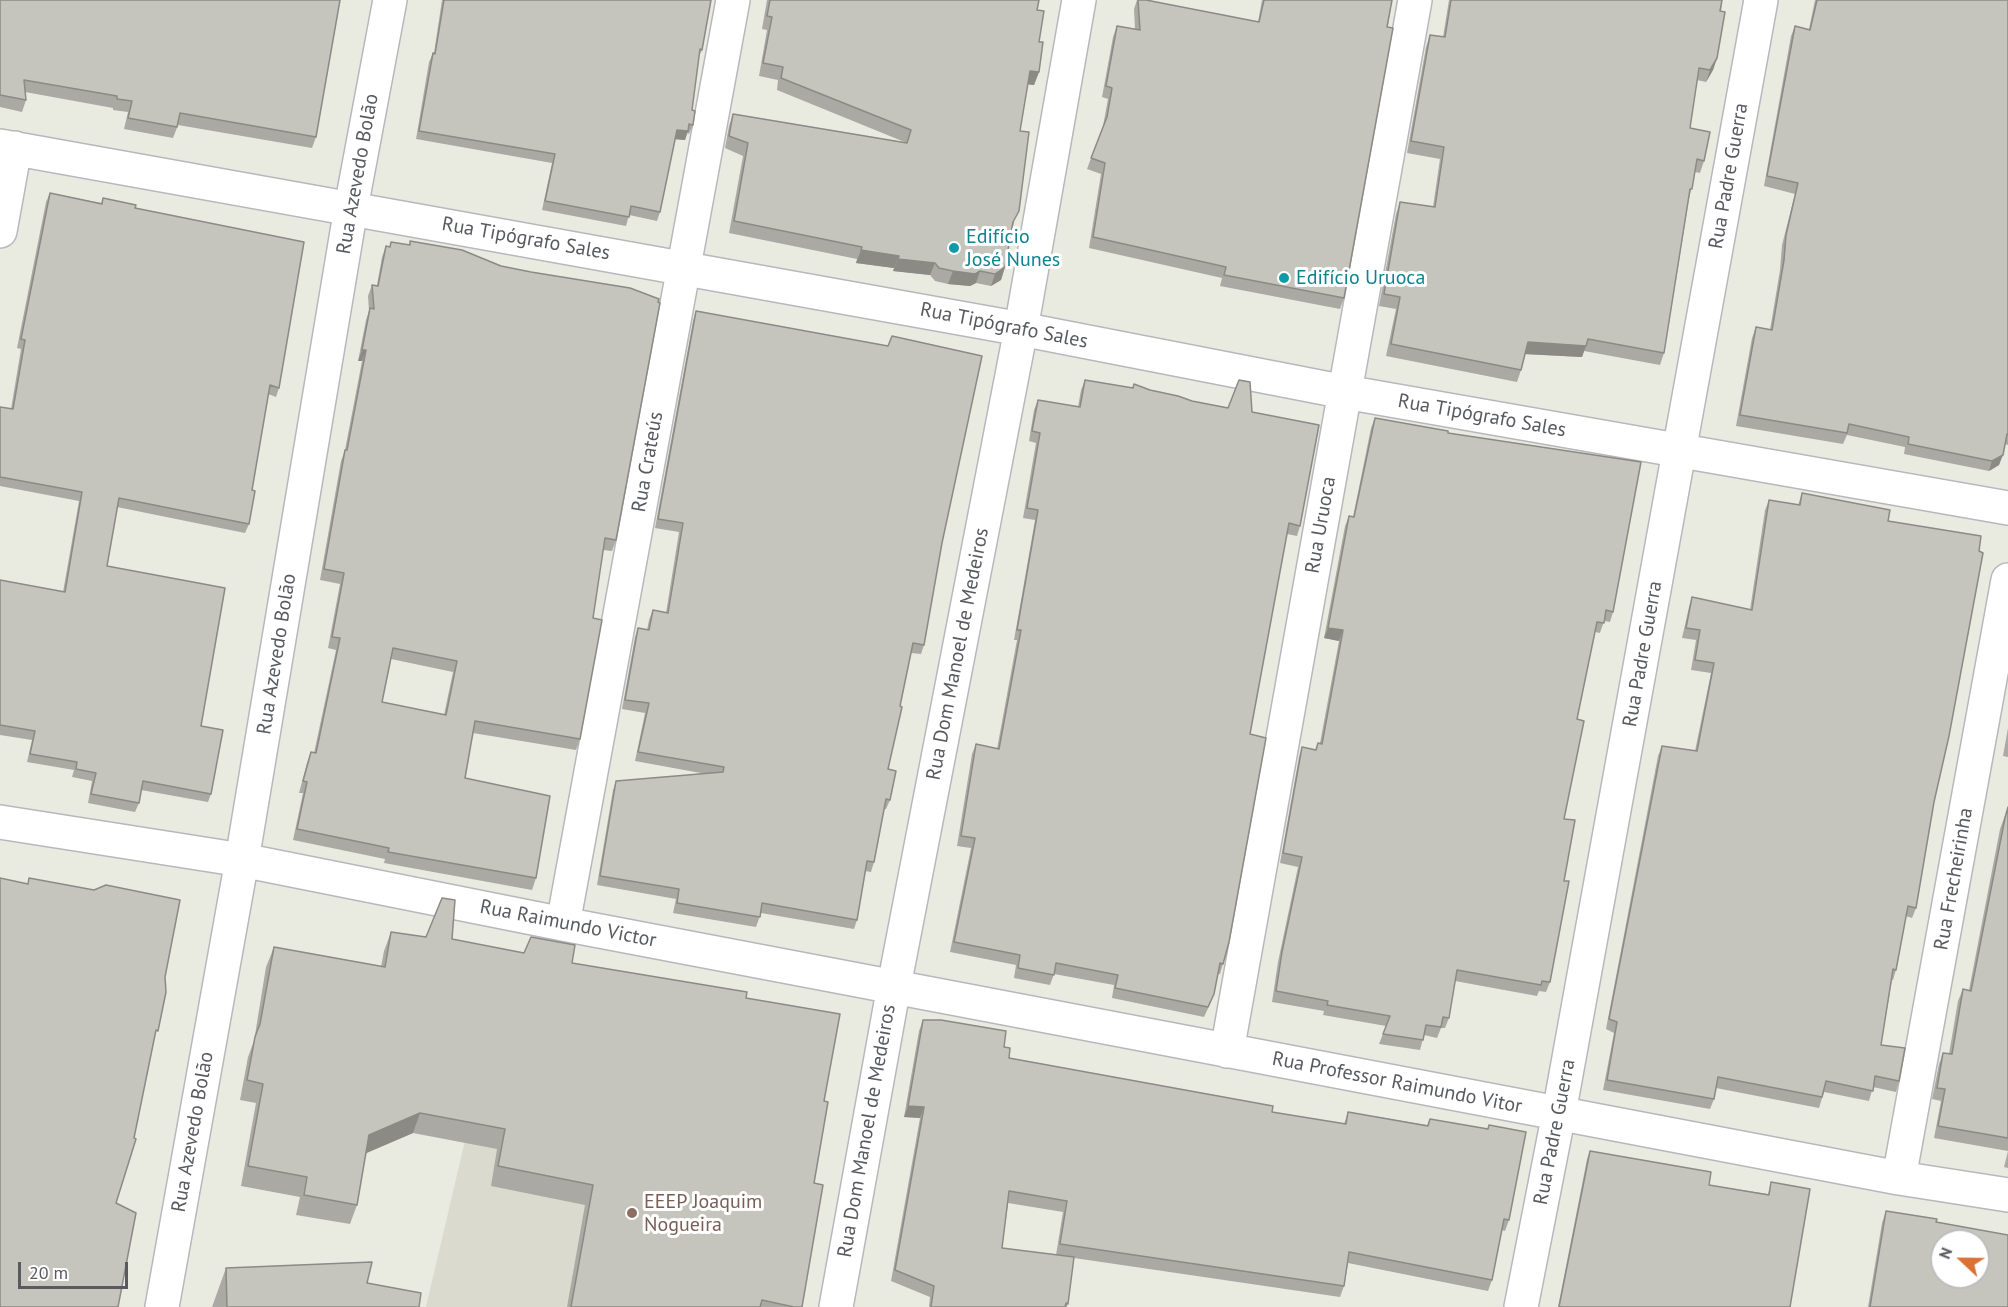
<!DOCTYPE html>
<meta charset="utf-8">
<style>
body{margin:0}
#map{position:relative;width:2008px;height:1307px;overflow:hidden;background:#eaebe0;font-family:"PT Sans",sans-serif}
canvas{display:block}
.north{position:absolute;left:1930px;top:1229px;width:60px;height:60px;box-sizing:border-box;background:#fff;border:2px solid #bcbdbf;border-radius:50%;rotate:292deg;font-size:16px;font-weight:700;line-height:24px;text-align:center;color:#585a60}
.north::after{content:'';display:block;margin:auto;width:21px;height:27px;background:#db7135;clip-path:polygon(50% 0,100% 100%,50% 72%,0 100%)}
.scale{position:absolute;left:18px;top:1262px;width:110px;height:27px;box-sizing:border-box;border:3px solid #585a60;border-top:0;padding-left:8px;font-size:18px;line-height:21px;white-space:nowrap;color:#585a60;-webkit-text-stroke:4px #fff;paint-order:stroke}
</style>
<div id="map">
<canvas width="2008" height="1307"></canvas>
<div class="north">N</div>
<div class="scale">20 m</div>
</div>
<script>
const context = document.querySelector('canvas').getContext('2d');
context.lineJoin = 'round';
function fillPath(path, color) { context.fillStyle = color; context.fill(path, 'evenodd'); }
function strokePath(path, color, width, dash) { context.strokeStyle = color; context.lineWidth = width; context.lineCap = dash ? 'butt' : 'round'; context.setLineDash(dash || []); context.stroke(path); }
function drawText(font, color, halo, rows, align = 'center') {
  context.font = font + ' "PT Sans",sans-serif'; context.lineWidth = 6; context.setLineDash([]); context.textBaseline = 'middle'; context.strokeStyle = halo; context.fillStyle = color; for (const [text, x, y, turn = 0] of rows) {
    context.save(); context.translate(x, y); context.rotate((+turn || 0) * Math.PI / 180); context.textAlign = isNaN(turn) ? turn : align; if (halo) context.strokeText(text, 0, 0); context.fillText(text, 0, 0); context.restore();
  }
}
fillPath(new Path2D(`
 M 467,1132 L 799,1307 L 426,1307 Z`), '#dadace');
const minor = new Path2D(`
 M 0,146 L 1021,329 L 1345,392 L 2008,508
 M 0,231 L 15,148
 M 0,822 L 242,860 L 563,924 L 1899,1178 L 2008,1195
 M 563,924 L 733,0
 M 1227,1051 L 1415,0
 M 1899,1178 L 2008,580
 M 162,1307 L 242,860 L 351,208 L 390,0
 M 836,1307 L 894,986 L 1021,329 L 1079,0
 M 1521,1307 L 1559,1113 L 1761,0`);
strokePath(minor, '#b7b8be', 36);
strokePath(minor, '#fff', 33);
fillPath(new Path2D(`
 M 0,0 L 316,137 L 312,148 L 178,125 L 173,138 L 124,129 L 128,112 L 113,110 L 113,108 L 25,92 L 26,100 L 22,112 L 0,107 Z
 M 442,0 L 711,0 L 702,50 L 698,58 L 692,110 L 693,125 L 689,134 L 687,133 L 685,140 L 675,139 L 660,212 L 657,221 L 629,215 L 626,226 L 542,210 L 552,163 L 416,139 L 429,62 L 433,53 L 434,53 Z
 M 767,0 L 1039,0 L 1037,10 L 1039,42 L 1039,72 L 1034,85 L 1028,84 L 1020,131 L 1014,223 L 1012,228 L 1005,267 L 1001,280 L 991,286 L 976,283 L 970,286 L 948,284 L 935,281 L 930,275 L 893,271 L 894,268 L 856,263 L 857,259 L 729,233 L 743,156 L 725,148 L 729,126 L 733,114 L 907,143 L 777,90 L 778,80 L 759,76 L 767,30 L 762,29 Z
 M 1137,0 L 1146,0 L 1258,22 L 1262,0 L 1392,0 L 1344,298 L 1340,309 L 1220,286 L 1222,278 L 1089,248 L 1101,174 L 1087,169 L 1103,126 L 1108,99 L 1102,97 L 1113,37 L 1117,26 L 1135,29 L 1134,9 Z
 M 1449,0 L 1722,0 L 1717,58 L 1713,70 L 1706,82 L 1697,80 L 1690,128 L 1704,161 L 1700,173 L 1695,172 L 1689,199 L 1664,353 L 1660,365 L 1584,351 L 1582,357 L 1525,354 L 1521,370 L 1517,382 L 1386,356 L 1396,309 L 1379,306 L 1396,214 L 1400,202 L 1433,207 L 1440,159 L 1407,153 L 1426,47 L 1430,35 L 1443,37 Z
 M 1815,0 L 2008,0 L 2008,445 L 2005,444 L 1999,465 L 1989,471 L 1904,454 L 1905,447 L 1847,435 L 1843,444 L 1736,426 L 1752,338 L 1756,327 L 1770,330 L 1780,270 L 1782,245 L 1795,194 L 1764,186 L 1791,36 L 1795,26 L 1809,29 Z
 M 50,193 L 101,203 L 103,198 L 135,208 L 279,388 L 276,397 L 268,394 L 252,490 L 249,524 L 245,533 L 117,507 L 107,566 L 201,726 L 211,794 L 208,802 L 141,790 L 139,803 L 135,812 L 88,803 L 92,781 L 72,777 L 74,770 L 27,762 L 32,740 L 0,735 L 0,580 L 63,592 L 79,501 L 0,486 L 0,407 L 11,409 L 21,349 L 17,348 L 46,202 Z
 M 410,241 L 616,540 L 612,551 L 603,550 L 593,618 L 580,739 L 576,750 L 473,733 L 465,778 L 536,878 L 532,890 L 384,863 L 385,859 L 293,840 L 303,793 L 299,793 L 307,763 L 311,752 L 314,753 L 336,650 L 328,648 L 340,584 L 320,580 L 341,461 L 345,450 L 362,361 L 358,361 L 366,320 L 369,311 L 368,296 L 372,285 L 377,285 L 382,257 L 386,246 L 389,247 L 409,245 ZM 391,659 L 453,672 L 444,715 L 382,702 Z
 M 696,311 L 942,543 L 924,645 L 921,654 L 911,653 L 900,706 L 888,769 L 890,800 L 886,809 L 884,809 L 874,862 L 871,872 L 865,871 L 857,920 L 854,929 L 761,913 L 756,927 L 673,913 L 676,899 L 597,885 L 613,790 L 616,781 L 706,774 L 635,761 L 645,713 L 622,709 L 635,637 L 638,628 L 647,630 L 649,620 L 653,610 L 666,613 L 679,532 L 655,528 L 693,321 Z
 M 1085,380 L 1132,388 L 1134,384 L 1150,390 L 1192,401 L 1252,412 L 1300,526 L 1297,536 L 1287,534 L 1250,734 L 1223,964 L 1220,974 L 1218,974 L 1210,1004 L 1204,1017 L 1112,998 L 1114,985 L 1054,974 L 1050,985 L 1014,978 L 1016,965 L 950,952 L 971,848 L 957,846 L 972,754 L 976,744 L 997,749 L 1017,640 L 1014,640 L 1035,520 L 1023,518 L 1036,443 L 1029,441 L 1034,410 L 1038,400 L 1078,407 L 1081,390 Z
 M 1375,418 L 1448,433 L 1613,612 L 1610,622 L 1604,621 L 1600,633 L 1595,632 L 1577,719 L 1564,819 L 1564,881 L 1550,982 L 1546,992 L 1539,991 L 1537,996 L 1455,981 L 1449,1018 L 1445,1028 L 1441,1028 L 1437,1038 L 1424,1035 L 1420,1050 L 1379,1044 L 1386,1026 L 1323,1015 L 1324,1011 L 1272,1002 L 1278,962 L 1298,867 L 1280,863 L 1299,757 L 1302,747 L 1315,750 L 1318,743 L 1320,743 L 1339,641 L 1324,638 L 1345,526 L 1349,516 L 1353,517 L 1371,428 Z
 M 1802,493 L 1888,521 L 1934,802 L 1916,908 L 1912,918 L 1906,916 L 1896,970 L 1893,980 L 1892,980 L 1881,1045 L 1899,1081 L 1896,1092 L 1873,1087 L 1869,1101 L 1824,1092 L 1819,1108 L 1716,1088 L 1714,1099 L 1710,1109 L 1603,1090 L 1614,1033 L 1606,1029 L 1658,756 L 1662,746 L 1695,751 L 1711,673 L 1691,670 L 1696,640 L 1682,638 L 1689,607 L 1692,597 L 1750,610 L 1765,510 L 1769,500 L 1798,505 Z
 M 2008,728 L 2008,757 L 2003,756 Z
 M 2008,807 L 2008,1168 L 2004,1167 L 2008,1151 L 1934,1138 L 1941,1101 L 1932,1099 L 1939,1064 L 1943,1053 L 1949,1054 L 1958,1001 L 1963,989 L 1969,990 L 2000,829 Z
 M 391,932 L 426,937 L 452,939 L 746,998 L 824,1101 L 814,1183 L 802,1307 L 567,1307 L 585,1205 L 491,1186 L 497,1149 L 413,1133 L 366,1153 L 357,1205 L 350,1224 L 296,1215 L 300,1197 L 241,1186 L 256,1103 L 240,1100 L 248,1057 L 254,1041 L 266,967 L 274,947 L 381,967 L 384,951 Z
 M 923,1020 L 1004,1047 L 1009,1058 L 1272,1112 L 1344,1124 L 1348,1112 L 1427,1125 L 1430,1119 L 1509,1220 L 1505,1231 L 1501,1230 L 1492,1280 L 1488,1291 L 1348,1263 L 1344,1286 L 1340,1297 L 1074,1258 L 1067,1307 L 929,1307 L 930,1297 L 891,1281 L 920,1118 L 904,1117 L 919,1031 ZM 1008,1203 L 1063,1212 L 1056,1255 L 1002,1248 Z
 M 1590,1151 L 1709,1185 L 1768,1194 L 1771,1182 L 1790,1307 L 1558,1307 L 1587,1159 Z
 M 1886,1211 L 1936,1222 L 2008,1307 L 1868,1307 L 1882,1223 Z
 M 226,1268 L 367,1283 L 419,1307 L 212,1307 Z`), '#aaa9a3');
fillPath(new Path2D(`
 M 1717,58 L 1713,70 L 1706,82 L 1710,70 Z
 M 1030,71 L 1039,72 L 1034,85 L 1025,84 Z
 M 677,130 L 688,131 L 685,140 L 673,139 Z
 M 861,250 L 899,256 L 894,268 L 856,263 Z
 M 898,259 L 935,263 L 930,275 L 893,271 Z
 M 1005,267 L 1001,280 L 991,286 L 995,274 Z
 M 953,271 L 980,271 L 976,283 L 970,286 L 948,284 Z
 M 1528,342 L 1586,346 L 1582,357 L 1523,354 Z
 M 362,350 L 366,350 L 362,361 L 358,361 Z
 M 2003,455 L 1999,465 L 1989,471 L 1992,461 Z
 M 1328,628 L 1343,630 L 1339,641 L 1324,638 Z
 M 908,1106 L 924,1107 L 920,1118 L 904,1117 Z
 M 420,1113 L 413,1133 L 362,1155 L 369,1135 Z`), '#8b8a84');
const building = new Path2D(`
 M 0,0 L 340,0 L 316,137 L 180,113 L 177,127 L 128,118 L 132,101 L 117,99 L 117,96 L 24,80 L 26,100 L 0,95 Z
 M 444,0 L 711,0 L 702,50 L 700,49 L 692,110 L 695,111 L 693,125 L 689,124 L 688,131 L 677,130 L 660,212 L 631,206 L 629,217 L 545,201 L 555,154 L 419,131 L 433,53 L 435,54 Z
 M 770,0 L 1039,0 L 1037,10 L 1044,11 L 1039,42 L 1043,42 L 1039,72 L 1030,71 L 1020,131 L 1029,132 L 1019,211 L 1013,222 L 1005,267 L 995,274 L 980,271 L 975,274 L 953,271 L 939,268 L 935,263 L 898,259 L 899,256 L 861,250 L 862,247 L 734,221 L 748,143 L 729,136 L 733,114 L 907,143 L 911,130 L 781,78 L 783,67 L 763,63 L 772,17 L 767,16 Z
 M 1138,0 L 1146,0 L 1259,22 L 1264,0 L 1392,0 L 1387,27 L 1393,28 L 1344,298 L 1224,275 L 1226,267 L 1093,237 L 1105,163 L 1091,158 L 1107,117 L 1112,88 L 1106,86 L 1117,26 L 1140,30 Z
 M 1451,0 L 1722,0 L 1720,11 L 1725,12 L 1717,58 L 1710,70 L 1699,68 L 1690,128 L 1710,132 L 1704,161 L 1697,159 L 1692,189 L 1690,189 L 1664,353 L 1588,339 L 1586,346 L 1528,342 L 1521,370 L 1391,344 L 1400,297 L 1384,294 L 1400,202 L 1435,207 L 1444,147 L 1411,141 L 1430,35 L 1445,37 Z
 M 1817,0 L 2008,0 L 2008,434 L 2007,434 L 2003,455 L 1992,461 L 1908,444 L 1909,437 L 1849,424 L 1847,433 L 1740,415 L 1756,327 L 1772,330 L 1784,260 L 1786,235 L 1798,183 L 1767,176 L 1795,26 L 1810,30 Z
 M 50,193 L 102,204 L 103,198 L 136,205 L 135,208 L 304,242 L 279,388 L 270,385 L 252,490 L 255,491 L 249,524 L 119,498 L 107,566 L 225,588 L 201,726 L 223,730 L 211,794 L 143,781 L 139,803 L 91,794 L 96,773 L 76,769 L 77,762 L 30,754 L 35,731 L 0,725 L 0,580 L 65,592 L 82,492 L 0,477 L 0,407 L 13,409 L 25,340 L 21,339 Z
 M 410,241 L 462,250 L 501,266 L 531,272 L 630,288 L 659,299 L 658,302 L 660,303 L 616,540 L 605,538 L 593,618 L 602,620 L 580,739 L 475,721 L 465,778 L 550,796 L 536,878 L 388,852 L 389,848 L 297,829 L 307,782 L 303,781 L 311,752 L 316,753 L 340,638 L 332,637 L 344,573 L 324,569 L 345,450 L 347,450 L 366,350 L 362,350 L 370,308 L 374,309 L 372,285 L 378,286 L 386,246 L 390,247 L 391,242 L 410,245 ZM 393,648 L 457,661 L 446,715 L 382,702 Z
 M 696,311 L 888,346 L 892,336 L 982,356 L 942,543 L 924,645 L 913,643 L 900,706 L 902,707 L 888,769 L 896,771 L 890,800 L 886,799 L 874,862 L 867,861 L 857,920 L 762,903 L 760,917 L 677,903 L 679,889 L 600,876 L 616,781 L 723,772 L 724,767 L 638,752 L 649,703 L 625,700 L 638,628 L 649,630 L 653,610 L 668,613 L 683,523 L 658,519 Z
 M 1085,380 L 1133,388 L 1134,384 L 1150,390 L 1178,396 L 1192,401 L 1228,408 L 1239,380 L 1250,382 L 1252,412 L 1319,425 L 1300,526 L 1289,523 L 1250,734 L 1266,738 L 1229,942 L 1223,964 L 1220,963 L 1214,994 L 1208,1007 L 1115,988 L 1118,975 L 1056,963 L 1054,975 L 1018,968 L 1020,955 L 954,942 L 975,838 L 961,836 L 976,744 L 999,749 L 1021,630 L 1017,630 L 1038,510 L 1027,508 L 1040,433 L 1032,431 L 1038,400 L 1080,407 Z
 M 1375,418 L 1448,431 L 1448,433 L 1641,462 L 1613,612 L 1606,610 L 1604,623 L 1597,622 L 1577,719 L 1584,721 L 1564,819 L 1575,820 L 1564,881 L 1569,881 L 1550,982 L 1542,981 L 1541,985 L 1457,970 L 1449,1018 L 1443,1017 L 1441,1027 L 1426,1025 L 1423,1040 L 1383,1034 L 1390,1016 L 1327,1005 L 1328,1001 L 1276,991 L 1282,952 L 1302,857 L 1283,853 L 1302,747 L 1316,750 L 1318,743 L 1322,744 L 1343,630 L 1328,628 L 1349,516 L 1354,517 Z
 M 1802,493 L 1890,510 L 1888,521 L 1981,536 L 1979,551 L 1983,553 L 1949,736 L 1934,802 L 1916,908 L 1908,906 L 1896,970 L 1893,969 L 1881,1045 L 1905,1048 L 1899,1081 L 1875,1076 L 1873,1091 L 1826,1081 L 1822,1097 L 1718,1077 L 1714,1099 L 1607,1080 L 1617,1022 L 1609,1019 L 1662,746 L 1697,751 L 1714,663 L 1695,660 L 1700,630 L 1686,628 L 1692,597 L 1752,610 L 1769,500 L 1800,505 Z
 M 2008,807 L 2008,1138 L 1938,1126 L 1945,1089 L 1937,1088 L 1943,1053 L 1952,1054 L 1963,989 L 1971,991 L 2005,818 Z
 M 0,878 L 28,884 L 29,878 L 94,890 L 106,885 L 180,900 L 165,977 L 166,992 L 158,1031 L 156,1030 L 134,1138 L 136,1139 L 116,1203 L 136,1213 L 118,1307 L 0,1307 Z
 M 442,898 L 455,900 L 452,939 L 524,953 L 531,937 L 575,945 L 572,963 L 747,992 L 746,998 L 840,1014 L 824,1101 L 828,1102 L 814,1183 L 823,1185 L 802,1307 L 794,1307 L 762,1300 L 760,1307 L 571,1307 L 593,1185 L 498,1166 L 505,1129 L 420,1113 L 369,1135 L 357,1205 L 304,1195 L 307,1177 L 248,1166 L 263,1084 L 247,1080 L 255,1037 L 260,1024 L 274,947 L 385,967 L 391,932 L 426,937 Z
 M 923,1020 L 941,1020 L 1006,1031 L 1004,1047 L 1010,1048 L 1009,1058 L 1273,1106 L 1272,1112 L 1346,1124 L 1348,1112 L 1428,1126 L 1430,1119 L 1488,1129 L 1489,1125 L 1526,1132 L 1509,1220 L 1504,1219 L 1492,1280 L 1349,1252 L 1344,1286 L 1060,1244 L 1067,1201 L 1009,1191 L 1002,1248 L 1074,1257 L 1068,1304 L 1066,1303 L 1065,1307 L 931,1307 L 934,1286 L 895,1270 L 924,1107 L 908,1106 Z
 M 1590,1151 L 1711,1172 L 1709,1185 L 1769,1195 L 1771,1182 L 1810,1189 L 1790,1307 L 1559,1307 Z
 M 1886,1211 L 1937,1219 L 1936,1222 L 2008,1235 L 2008,1307 L 1870,1307 ZM 1942,1241 L 1978,1241 L 1978,1277 L 1942,1277 Z
 M 372,1262 L 367,1283 L 421,1293 L 419,1307 L 227,1307 L 226,1268 Z`);
fillPath(building, '#c6c5bd');
strokePath(building, '#8b8a84', 1.5);
for (const [x, y, r, color] of [
 [954,248,6,"#0f9aa8"],
 [1284,278,6,"#0f9aa8"],
 [632,1213,6,"#8d6e63"]
]) { const dot = new Path2D(); dot.arc(x, y, r, 0, 2 * Math.PI); context.fillStyle = color; context.fill(dot); strokePath(dot, '#fff', 2); }
drawText('20px', '#585a60', '#fff', [
 ["Rua Azevedo Bolão",358,174,-80],
 ["Rua Padre Guerra",1729,176,-80],
 ["Rua Tipógrafo Sales",526,239,10],
 ["Rua Tipógrafo Sales",1004,326,11],
 ["Rua Tipógrafo Sales",1482,416,10],
 ["Rua Crateús",648,462,-80],
 ["Rua Uruoca",1321,525,-80],
 ["Rua Azevedo Bolão",277,654,-81],
 ["Rua Dom Manoel de Medeiros",958,654,-79],
 ["Rua Padre Guerra",1643,654,-80],
 ["Rua Frecheirinha",1954,879,-80],
 ["Rua Raimundo Victor",568,924,11],
 ["Rua Professor Raimundo Vitor",1397,1083,11],
 ["Rua Dom Manoel de Medeiros",867,1131,-80],
 ["Rua Azevedo Bolão",193,1132,-80],
 ["Rua Padre Guerra",1555,1132,-79]
]);
drawText('20px', '#0d838f', '#fff', [
 ["Edifício",966,237],
 ["José Nunes",966,260],
 ["Edifício Uruoca",1296,278]
], 'left');
drawText('20px', '#785e54', '#fff', [
 ["EEEP Joaquim",644,1202],
 ["Nogueira",644,1225]
], 'left');
</script>
